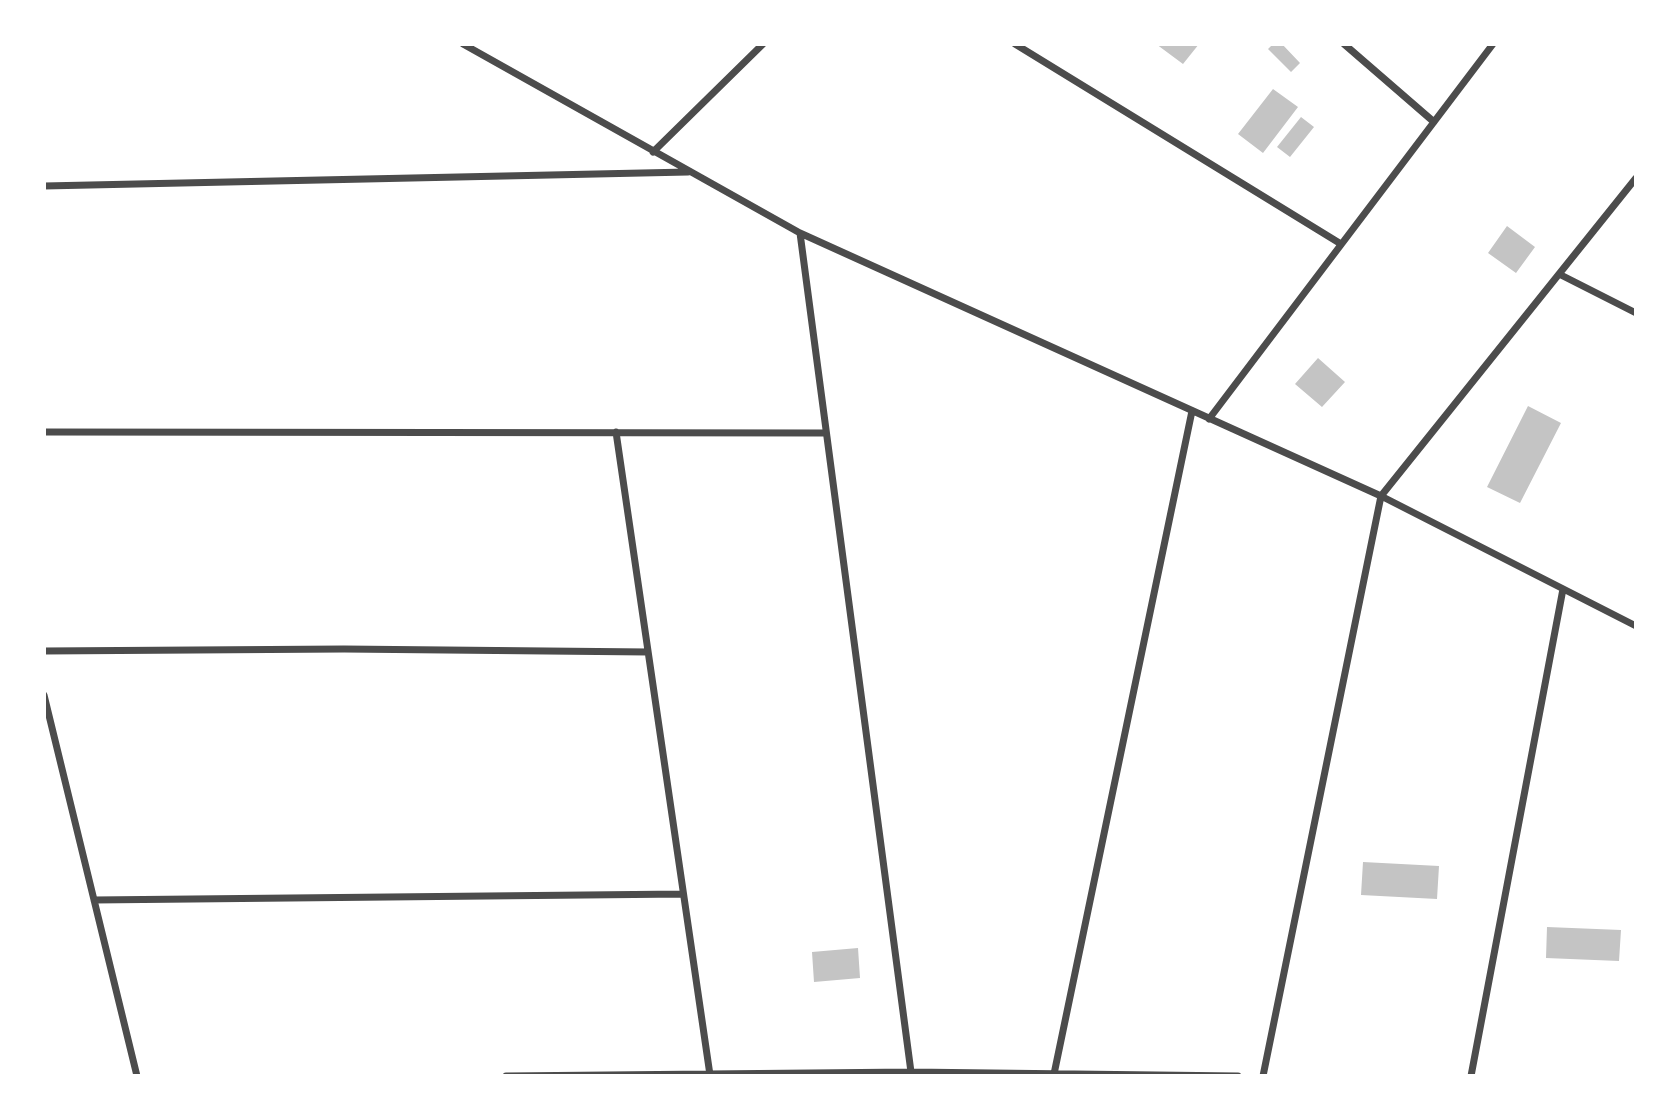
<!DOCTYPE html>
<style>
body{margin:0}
#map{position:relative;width:1680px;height:1120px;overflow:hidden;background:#fff;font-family:"Fira Sans Condensed",sans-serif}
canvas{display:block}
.frame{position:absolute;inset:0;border:46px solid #fff;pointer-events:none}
</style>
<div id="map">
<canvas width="1680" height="1120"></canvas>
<div class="frame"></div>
</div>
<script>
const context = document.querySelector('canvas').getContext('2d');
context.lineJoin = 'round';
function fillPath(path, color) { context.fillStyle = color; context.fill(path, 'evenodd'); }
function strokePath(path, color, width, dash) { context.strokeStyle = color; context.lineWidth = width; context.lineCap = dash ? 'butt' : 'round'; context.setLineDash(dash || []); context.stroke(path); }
fillPath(new Path2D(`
 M 1156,44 L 1199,44 L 1183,64 Z
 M 1273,44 L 1282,44 L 1300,63 L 1291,72 L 1268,49 Z
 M 1273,89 L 1298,107 L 1263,153 L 1238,134 Z
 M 1301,117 L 1314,127 L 1290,157 L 1277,147 Z
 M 1507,226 L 1535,247 L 1516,273 L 1488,253 Z
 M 1318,358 L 1345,382 L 1322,407 L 1295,384 Z
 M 1528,406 L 1561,423 L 1520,503 L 1487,487 Z
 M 1363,862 L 1439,866 L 1437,899 L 1361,895 Z
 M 1547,927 L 1621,930 L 1619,961 L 1546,958 Z
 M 858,948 L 860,978 L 814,982 L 812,952 Z`), '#c4c4c4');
strokePath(new Path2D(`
 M 463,44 L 800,233 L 1381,496 L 1636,626
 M 1015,44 L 1341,244
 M 1344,44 L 1434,122
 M 653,152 L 763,44
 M 44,186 L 688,172
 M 800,233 L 911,1072
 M 1559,274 L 1636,313
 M 1209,419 L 1493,44
 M 44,432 L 826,433
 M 616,432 L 710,1075
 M 44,651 L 344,649 L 648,652
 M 44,695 L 137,1076
 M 94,900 L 683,894
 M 1054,1074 L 1192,411
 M 506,1076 L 911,1072 L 1238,1076
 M 1263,1076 L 1381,496 L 1636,178
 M 1471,1076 L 1563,589`), '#4c4c4c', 7);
</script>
